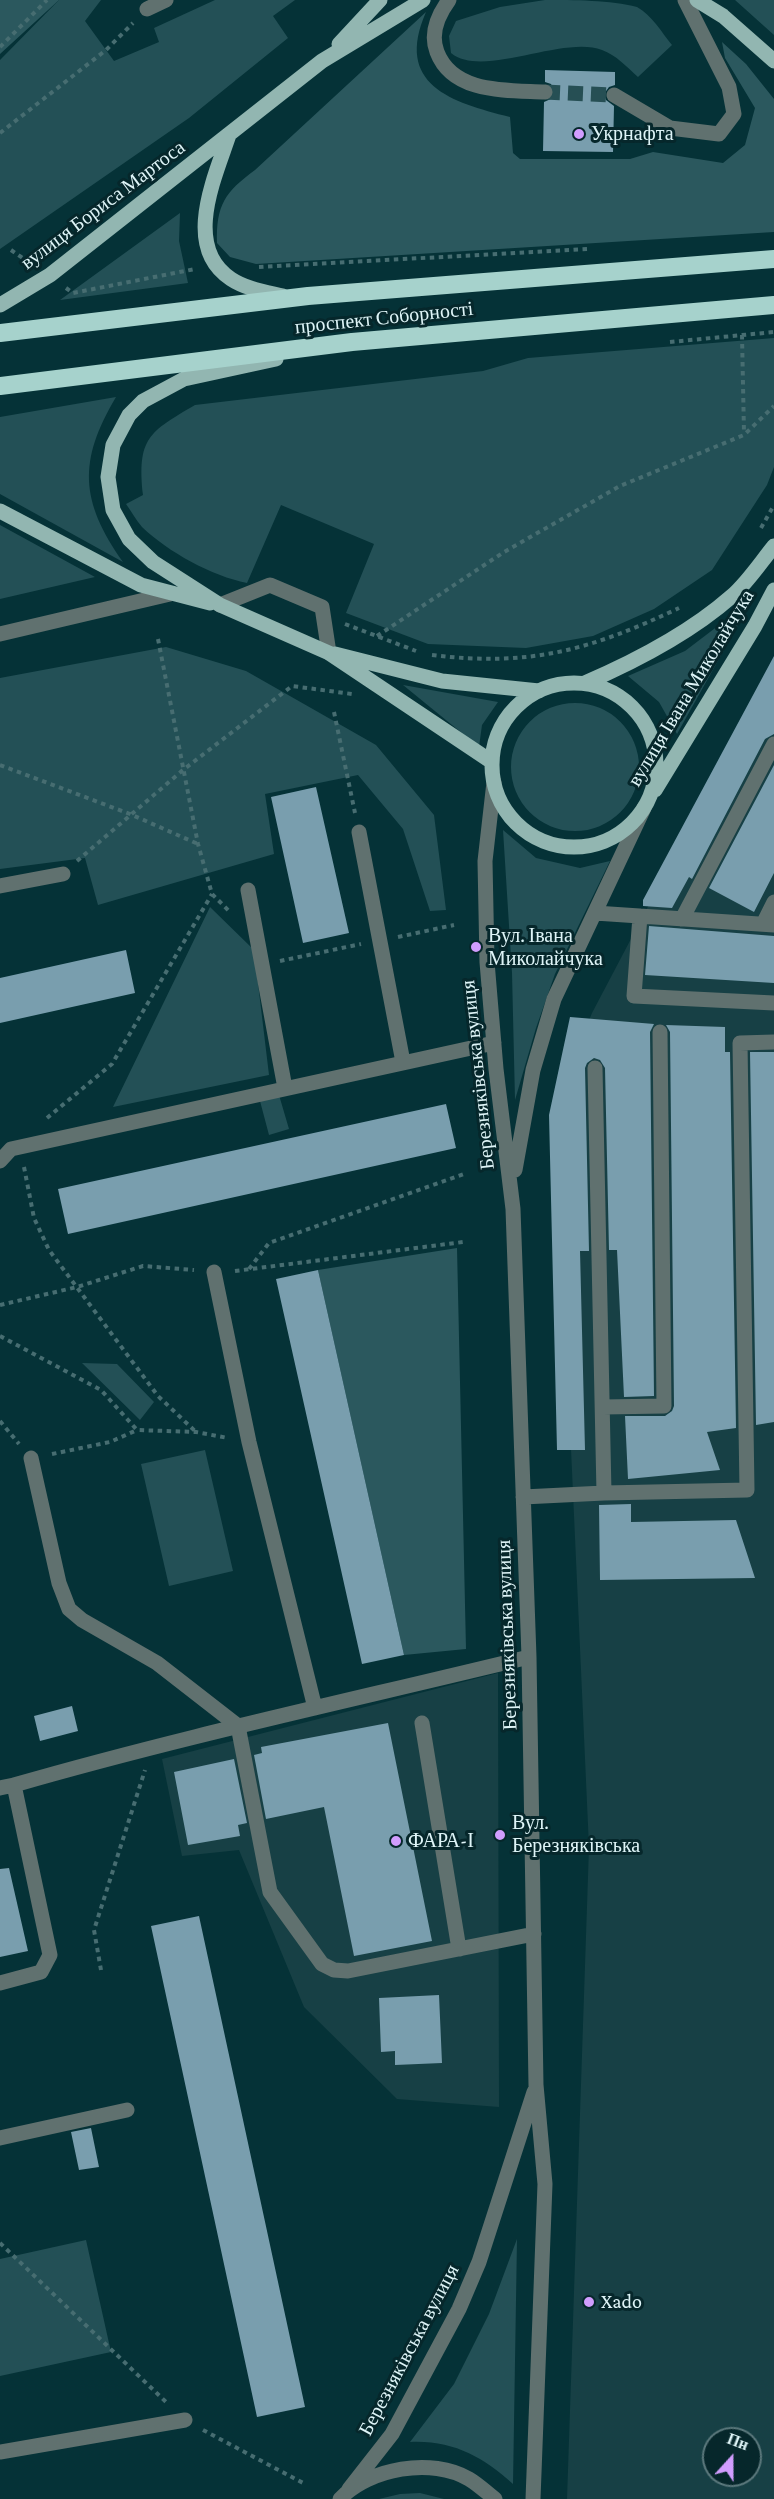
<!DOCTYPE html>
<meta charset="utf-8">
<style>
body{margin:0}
#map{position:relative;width:774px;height:2499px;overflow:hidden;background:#053237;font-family:"Crimson Pro",serif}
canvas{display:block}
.north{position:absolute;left:702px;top:2427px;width:60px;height:60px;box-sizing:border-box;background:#06272b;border:2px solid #5c797d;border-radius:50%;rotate:21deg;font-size:16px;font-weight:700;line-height:24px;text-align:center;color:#def4f7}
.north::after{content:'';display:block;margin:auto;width:21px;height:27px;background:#d19dfe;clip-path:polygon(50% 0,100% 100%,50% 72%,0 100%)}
</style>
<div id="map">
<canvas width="774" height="2499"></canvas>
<div class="north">Пн</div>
</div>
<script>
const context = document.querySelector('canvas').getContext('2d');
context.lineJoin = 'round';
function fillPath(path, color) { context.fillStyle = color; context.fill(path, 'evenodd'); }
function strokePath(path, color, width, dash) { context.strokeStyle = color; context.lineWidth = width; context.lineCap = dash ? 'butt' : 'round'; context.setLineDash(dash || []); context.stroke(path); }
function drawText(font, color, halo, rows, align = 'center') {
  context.font = font + ' "Crimson Pro",serif'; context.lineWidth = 6; context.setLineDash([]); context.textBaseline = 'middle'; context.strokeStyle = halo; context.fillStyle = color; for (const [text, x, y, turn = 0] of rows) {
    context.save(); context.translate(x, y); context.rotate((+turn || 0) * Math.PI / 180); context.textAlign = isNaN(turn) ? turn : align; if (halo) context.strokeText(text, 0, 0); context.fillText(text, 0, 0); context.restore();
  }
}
fillPath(new Path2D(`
 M 774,667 L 774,2499 L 567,2499 L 589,1847 L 561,1228 L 562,1086 L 592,1013 ZM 714,2439 L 750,2439 L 750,2475 L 714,2475 Z
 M 498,1673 L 499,2107 L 397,2099 L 304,2007 L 239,1850 L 182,1856 L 162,1759 Z`), '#174045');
fillPath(new Path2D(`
 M 59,0 L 101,0 L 85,21 L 114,61 L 159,42 L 154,28 L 215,0 L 295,0 L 273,16 L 288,38 L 189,118 L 0,249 L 0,60 Z
 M 545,0 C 573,0 611,0 637,7 C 652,15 662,33 672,45 L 638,77 C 627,67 616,55 602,50 C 563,35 483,79 451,53 L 449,36 L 456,21 L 500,7 Z
 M 735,0 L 774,0 L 774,35 Z
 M 180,213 L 179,241 L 188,283 L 60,300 Z
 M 774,338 L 774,467 L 767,485 L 712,570 L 654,609 L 593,636 L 526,648 L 428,644 L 346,613 L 374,544 L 281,505 L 247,583 C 212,576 168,552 142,527 C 136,520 131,511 126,504 L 143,495 C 137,438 149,432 195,405 L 483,371 L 528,358 Z
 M 116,397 C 78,461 80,501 123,562 L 0,494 L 0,417 Z
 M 0,525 L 95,577 L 0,599 Z
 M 752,600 L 677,734 L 659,702 L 628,676 L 685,651 Z
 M 166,647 L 246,671 L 376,745 L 434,815 L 446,910 L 430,911 L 403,829 L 358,775 L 265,794 L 274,854 L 98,905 L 85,858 L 0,869 L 0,678 Z
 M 403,685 L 498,702 L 482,725 L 479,747 Z
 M511 767a64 64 0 1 1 128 0a64 64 0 1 1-128 0Z
 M 503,830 L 536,858 L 580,868 L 610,861 L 555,974 L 536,1028 L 515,1100 L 512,973 Z
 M 210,907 L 254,950 L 269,1075 L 113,1107 Z
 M 279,1095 L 289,1129 L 269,1135 L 260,1101 Z
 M 82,1363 L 117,1364 L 154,1402 L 140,1420 Z
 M 205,1450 L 233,1571 L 169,1586 L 141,1464 Z
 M 517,2239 L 513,2484 C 483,2457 453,2440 410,2442 L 454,2384 L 489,2314 Z
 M 86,2240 L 111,2352 L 0,2376 L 0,2259 Z
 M 420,2493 L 444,2499 L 379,2499 L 400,2494 Z`), '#235056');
fillPath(new Path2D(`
 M 0,0 L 59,0 L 0,54 Z
 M 426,12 C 394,85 451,102 510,117 L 513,153 L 520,159 L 630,159 L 653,152 L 723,163 L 745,145 L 755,108 L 725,58 L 722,42 L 746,64 L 774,99 L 774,232 L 256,264 L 230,257 L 217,243 C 216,205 225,192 255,170 Z
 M 457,1248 L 466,1649 L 404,1655 L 318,1270 Z`), '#2b585e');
fillPath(new Path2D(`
 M 545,70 L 615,72 L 615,85 L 609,87 L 604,94 L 606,100 L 614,106 L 613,152 L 543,151 L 544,102 L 553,98 L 555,92 L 551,84 L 545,82 Z
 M 774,656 L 774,734 L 765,739 L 692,879 L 689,877 L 672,908 L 643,906 L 643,900 Z
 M 774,765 L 774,873 L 754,912 L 709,888 Z
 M 316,787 L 349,933 L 303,943 L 271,797 Z
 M 649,926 L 774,936 L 774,983 L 645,975 Z
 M 126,950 L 135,993 L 0,1023 L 0,978 Z
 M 570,1017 L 654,1024 L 650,1032 L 654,1396 L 624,1397 L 617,1250 L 609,1250 L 605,1068 L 600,1060 L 594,1058 L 587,1063 L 585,1068 L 589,1251 L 580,1251 L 585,1450 L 557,1450 L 549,1115 Z
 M 666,1025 L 725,1027 L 725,1052 L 730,1052 L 736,1428 L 707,1432 L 720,1470 L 628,1479 L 625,1416 L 665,1416 L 672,1411 L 674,1406 L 670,1032 Z
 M 750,1052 L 774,1052 L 774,1422 L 756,1425 Z
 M 446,1104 L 456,1148 L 68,1234 L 58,1189 Z
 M 318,1270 L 404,1655 L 362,1664 L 276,1279 Z
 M 631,1504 L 631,1522 L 736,1520 L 755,1578 L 600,1580 L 599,1505 Z
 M 72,1706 L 78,1731 L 40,1741 L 34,1716 Z
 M 388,1723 L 432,1941 L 354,1956 L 324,1807 L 266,1819 L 254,1755 L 262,1753 L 261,1747 Z
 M 234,1759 L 247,1823 L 238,1825 L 240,1836 L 188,1845 L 174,1772 Z
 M 9,1868 L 28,1951 L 0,1957 L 0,1869 Z
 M 199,1916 L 305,2407 L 257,2417 L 151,1926 Z
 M 439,1995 L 442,2063 L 395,2065 L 395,2051 L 381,2052 L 379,1998 Z
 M 91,2128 L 99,2167 L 79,2170 L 71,2132 Z`), '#799eae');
strokePath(new Path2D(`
 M 545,92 L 614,95`), '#264f54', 15, [15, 8]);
strokePath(new Path2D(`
 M 0,47 L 47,0
 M 0,133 L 106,50 L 133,23
 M 11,250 L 30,263
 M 259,267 L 587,249
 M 66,288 L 73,293 L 195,269
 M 742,335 L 744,433
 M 670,342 L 774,332
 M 761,528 L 774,505
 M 345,624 L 416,651
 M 377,636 L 504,552 L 620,486 L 744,435 L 774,406
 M 158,639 L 198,844 L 212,894 L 231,913
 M 432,655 C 531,667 590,650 679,608
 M 334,712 L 355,813
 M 0,765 L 130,814 L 198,844
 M 77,861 L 183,770 L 292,686 L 352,694
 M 398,937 L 454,925
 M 280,961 L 361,944
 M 47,1118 L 112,1064 L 212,894
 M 24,1167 L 34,1218 L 49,1250 L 158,1396 L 196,1432
 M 249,1269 L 269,1243 L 464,1174
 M 235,1271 L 463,1242
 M 0,1305 L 77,1287 L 143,1266 L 194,1270
 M 0,1336 L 101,1390 L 137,1430 L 196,1432 L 228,1438
 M 0,1421 L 19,1444
 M 52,1454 L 110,1442 L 137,1430
 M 101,1970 L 94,1930 L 145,1770
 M 0,2243 L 166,2402
 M 203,2430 L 305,2484`), '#476d71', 4, [4.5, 4.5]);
strokePath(new Path2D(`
 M 449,0 C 438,15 430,34 437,52 C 453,94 507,90 545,92
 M 147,9 L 166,0
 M 614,95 L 670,128 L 719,134 L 734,114 L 729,87 L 685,0
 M 220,605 L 270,585 L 322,607 L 329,653
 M 0,634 L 170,594
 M 494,782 L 485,861 L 487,962 L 496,1069 L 513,1209 L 529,1657 L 536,2085 L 545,2184 L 533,2499
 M 359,832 L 403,1062
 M 0,886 L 63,874
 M 248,890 L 285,1088
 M 595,913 L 774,925
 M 640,916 L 634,996 L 774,1003
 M 682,919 L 774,744
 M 763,924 L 774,902
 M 0,1161 L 11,1149 L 494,1043
 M 515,1170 L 533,1070 L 554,999 L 644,808
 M 214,1272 L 249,1442 L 315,1708
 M 603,1407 L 664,1406 L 660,1032
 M 31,1458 L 59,1583 L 69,1609 L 82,1620 L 157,1663 L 238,1726 L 270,1892 L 322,1964 L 334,1970 L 348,1971 L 534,1934
 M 604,1493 L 747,1490 L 740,1043 L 774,1042
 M 523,1497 L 604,1493 L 595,1068
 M 422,1723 L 459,1949
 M 14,1785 C 184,1736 357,1699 529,1657
 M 0,1788 L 14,1785 L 50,1955 L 41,1972 L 0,1983
 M 0,2138 L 127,2110
 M 0,2452 L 185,2420
 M 349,2489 L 392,2434 L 459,2309 L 479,2262 L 534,2092
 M 340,2499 C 369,2468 432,2457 469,2479 C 479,2485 487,2493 495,2499`), '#60716f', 15);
strokePath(new Path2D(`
 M 697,0 L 723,16 L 774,61
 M 339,44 L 380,0
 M 229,135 C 215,177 182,247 231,279 C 246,289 266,292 283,296
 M 0,305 L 50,275 L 322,61 L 423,0
 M 276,359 L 184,379 L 143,401 L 129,415 L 113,445 L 108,477 L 113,510 L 129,539 L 153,562 L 220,605 L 329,653 L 492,762
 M 0,511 L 141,585 L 210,603
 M 335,654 L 442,681 L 539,691
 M 585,683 C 636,661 690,633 732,596 C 748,582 761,562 774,546
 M492 765a82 82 0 1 1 164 0a82 82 0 1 1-164 0Z
 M 655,790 L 755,626 L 774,590`), '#92b6b1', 15);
strokePath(new Path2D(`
 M 0,333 L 308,296 L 774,259
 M 0,386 L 352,342 L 774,305`), '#a6d2cc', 18);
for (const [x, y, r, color] of [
 [579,134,6,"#d19dfe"],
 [476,947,6,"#d19dfe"],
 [500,1835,6,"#d19dfe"],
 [396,1841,6,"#d19dfe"],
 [589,2302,6,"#d19dfe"]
]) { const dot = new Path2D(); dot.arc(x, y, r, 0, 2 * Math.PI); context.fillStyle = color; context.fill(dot); strokePath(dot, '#06272b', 2); }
drawText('20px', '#def4f7', '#06272b', [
 ["Укрнафта",591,134],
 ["Вул. Івана",488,936],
 ["Миколайчука",488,959],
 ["Вул.",512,1823],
 ["Березняківська",512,1846],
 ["ФАРА-І",408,1841],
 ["Xado",601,2302]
], 'left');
drawText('20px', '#def4f7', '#06272b', [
 ["вулиця Бориса Мартоса",103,205,-37],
 ["проспект Соборності",384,318,-6],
 ["вулиця Івана Миколайчука",691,688,-59],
 ["Березняківська вулиця",478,1075,-96],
 ["Березняківська вулиця",507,1635,-92],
 ["Березняківська вулиця",409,2350,-62]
]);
</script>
